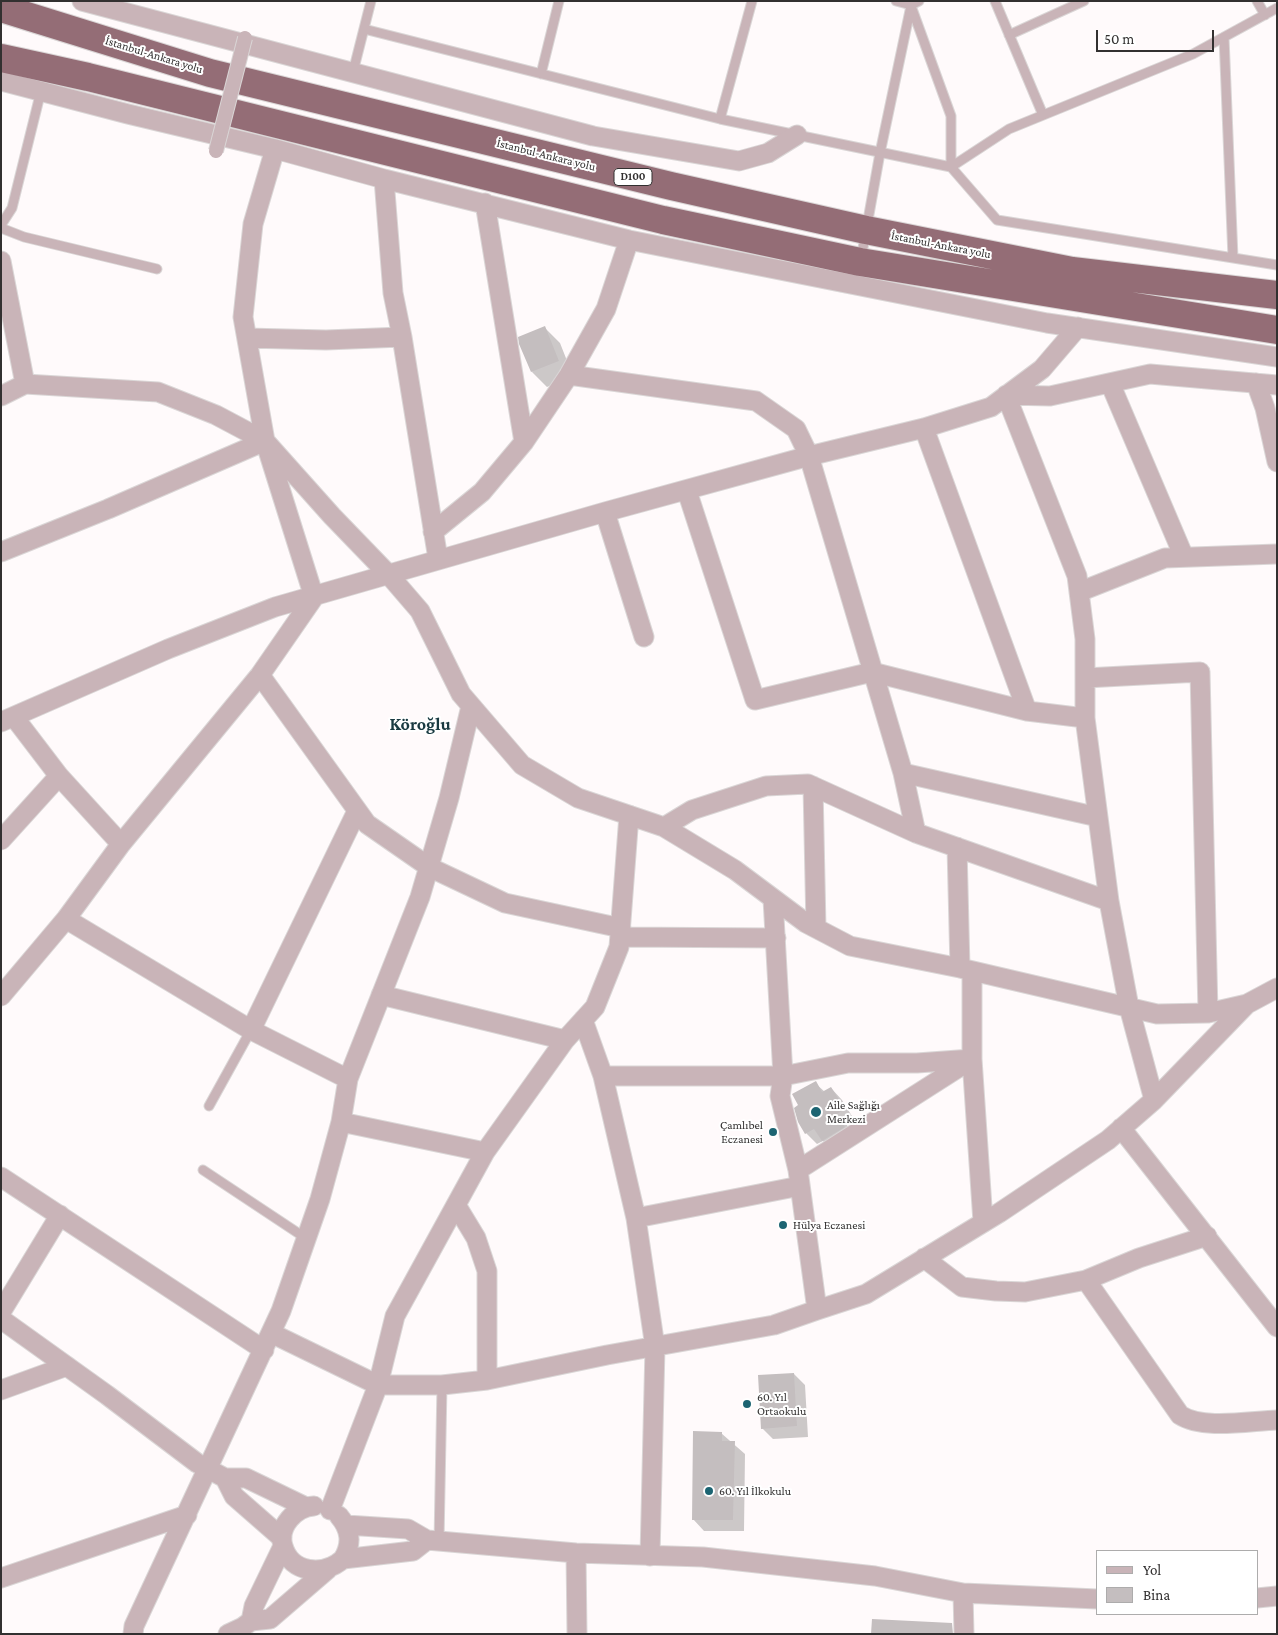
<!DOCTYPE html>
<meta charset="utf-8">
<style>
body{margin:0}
#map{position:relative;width:1278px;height:1635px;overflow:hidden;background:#fffafb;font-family:"Crimson Pro",serif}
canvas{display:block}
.frame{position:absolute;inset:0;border:2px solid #323030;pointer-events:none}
.legend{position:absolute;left:1096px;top:1550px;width:162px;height:65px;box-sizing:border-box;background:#fff;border:1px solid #adacac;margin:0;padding:6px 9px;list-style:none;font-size:15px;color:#323030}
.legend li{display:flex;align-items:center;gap:10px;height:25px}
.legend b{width:25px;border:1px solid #adacac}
.scale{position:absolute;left:1096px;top:30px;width:118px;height:22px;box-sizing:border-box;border:2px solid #323030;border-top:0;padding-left:6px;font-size:15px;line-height:18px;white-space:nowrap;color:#323030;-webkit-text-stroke:4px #fff;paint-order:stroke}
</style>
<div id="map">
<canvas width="1278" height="1635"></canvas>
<div class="frame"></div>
<ul class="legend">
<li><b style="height:6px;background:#c9b4b8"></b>Yol</li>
<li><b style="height:14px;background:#c4bebf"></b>Bina</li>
</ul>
<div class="scale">50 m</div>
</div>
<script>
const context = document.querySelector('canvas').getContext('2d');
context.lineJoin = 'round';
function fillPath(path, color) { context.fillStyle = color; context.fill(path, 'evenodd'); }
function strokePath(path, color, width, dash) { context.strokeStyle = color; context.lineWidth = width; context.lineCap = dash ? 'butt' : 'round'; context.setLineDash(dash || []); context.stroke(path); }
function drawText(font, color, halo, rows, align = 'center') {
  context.font = font + ' "Crimson Pro",serif'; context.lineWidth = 4; context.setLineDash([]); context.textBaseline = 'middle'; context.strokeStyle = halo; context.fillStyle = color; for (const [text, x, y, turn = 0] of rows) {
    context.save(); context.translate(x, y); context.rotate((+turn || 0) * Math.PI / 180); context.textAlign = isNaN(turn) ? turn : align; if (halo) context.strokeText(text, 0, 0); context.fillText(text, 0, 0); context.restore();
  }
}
fillPath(new Path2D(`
 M 545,328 L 560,343 L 573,376 L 547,387 L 532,372 Z
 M 815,1083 L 825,1092 L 831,1088 L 842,1100 L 855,1121 L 847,1125 L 855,1138 L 834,1151 L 823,1141 L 817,1144 L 806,1133 Z
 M 794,1374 L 805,1385 L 808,1437 L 773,1439 L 762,1428 Z
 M 721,1433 L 745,1454 L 744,1531 L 704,1531 L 693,1519 Z`), '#0003');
fillPath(new Path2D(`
 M 545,326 L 559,361 L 531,372 L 519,344 L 518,337 Z
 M 816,1081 L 822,1092 L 831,1087 L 845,1109 L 837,1114 L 845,1127 L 822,1141 L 814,1129 L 805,1134 L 798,1122 L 794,1108 L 798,1105 L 792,1094 Z
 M 794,1373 L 797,1426 L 761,1429 L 758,1375 Z
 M 693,1431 L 722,1432 L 722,1441 L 735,1441 L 733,1520 L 692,1520 Z
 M 872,1619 L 952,1623 L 953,1634 L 871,1634 Z`), '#c4bebf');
const service = new Path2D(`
 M 896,1 L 911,5 L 919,1
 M 995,1 L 1043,115
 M 1257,1 L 1265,15
 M 911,6 L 951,116 L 951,167
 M 364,29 L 720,119 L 951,167 L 997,220 L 1277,265
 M 1009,35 L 1084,1
 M 1224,37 L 1233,258
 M 353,72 L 371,1
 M 541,74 L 559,1
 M 720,119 L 752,1
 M 951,167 L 1009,129 L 1193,54 L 1277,8
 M 1,225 L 12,208 L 41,91
 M 1,228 L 24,237 L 157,269
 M 861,259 L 880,153 L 912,1
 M 209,1106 L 251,1030
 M 203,1170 L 307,1239
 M 439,1541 L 442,1385`);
const minor = new Path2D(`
 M 82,1 L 593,136 L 739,161 L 768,153 L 797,135
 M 1,81 L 128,114 L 275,149 L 384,179 L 629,240 L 1047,323 L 1277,357
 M 384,179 L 393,293 L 402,337 L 438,559
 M 485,203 L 524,442
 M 1,261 L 25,384
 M 247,338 L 326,340 L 402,337
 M 569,375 L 756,401 L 796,429 L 809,456 L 903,773 L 916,833
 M 1110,383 L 1184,557
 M 1256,383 L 1265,408 L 1277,462
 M 1,396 L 25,384 L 158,392 L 216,415 L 265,441 L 332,516 L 389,575 L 420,611 L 461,694 L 522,765 L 578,798 L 664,827 L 735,870 L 806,923 L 850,946 L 960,968 L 1157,1014 L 1208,1013 L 1247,1004 L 1277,988
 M 924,428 L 1027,711
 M 687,491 L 755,700 L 872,672 L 1027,711 L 1085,718
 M 605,512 L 644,637
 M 433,532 L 482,492 L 524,442 L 569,375 L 606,309 L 629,240
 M 1,552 L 108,509 L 265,441
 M 1079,592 L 1165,558 L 1277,554
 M 260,675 L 367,824 L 429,867 L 505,903 L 621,928
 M 1085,678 L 1200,672 L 1208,1013
 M 14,717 L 59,776 L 121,844
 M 1,722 L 168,649 L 275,607 L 605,512 L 809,456 L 924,428 L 991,407 L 1042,369 L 1078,327
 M 903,773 L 1098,817
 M 813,786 L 816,928
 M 664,827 L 692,810 L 766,786 L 808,784 L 916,833 L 1109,901
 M 1,840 L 59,776
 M 957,847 L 960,968
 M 773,899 L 783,1076 L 848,1063 L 917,1063 L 972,1059 L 983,1222
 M 66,919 L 251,1030 L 348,1079
 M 620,937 L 776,938
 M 381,995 L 565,1040
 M 1,996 L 66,919 L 121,844 L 260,675 L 314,597 L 265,441 L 243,317 L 253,224 L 275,149
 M 583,1020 L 603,1076 L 636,1218 L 655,1347 L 650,1556
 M 251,1030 L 357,811
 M 603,1076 L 783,1076 L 780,1096 L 798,1170 L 817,1310
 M 1154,1100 L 1129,1007 L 1109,901 L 1085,718 L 1085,639 L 1077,576 L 1006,395 L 1050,396 L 1150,374 L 1277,385
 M 341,1122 L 485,1152
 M 1121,1128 L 1277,1327
 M 798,1170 L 972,1059 L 972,971
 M 1,1177 L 264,1350
 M 456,1205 L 476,1238 L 487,1271 L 487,1380
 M 636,1218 L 800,1186
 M 924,1258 L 962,1287 L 996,1291 L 1025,1292 L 1086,1280 L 1139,1258 L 1207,1236
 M 1086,1280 L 1180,1415 C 1203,1430 1249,1421 1277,1420
 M 1,1312 L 60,1215
 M 1,1319 L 107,1395 L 197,1463 L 225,1478 L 246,1478 L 306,1507
 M 271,1333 L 378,1385 L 442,1385 L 487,1380 L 607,1355 L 774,1325 L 817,1310 L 866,1294 L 999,1213 L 1108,1140 L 1154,1100 L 1247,1004
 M 1,1390 L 67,1366
 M 225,1478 L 234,1496 L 282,1538
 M 314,1506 C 296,1507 277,1526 283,1546 C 291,1574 324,1576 343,1559 L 413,1551 L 427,1540
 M 330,1510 L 378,1385 L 395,1316 L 485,1152 L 565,1040 L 595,1007 L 619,947 L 629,815
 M 339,1516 C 351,1530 352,1544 343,1559
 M 346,1525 L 408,1529 L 427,1540 L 576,1553 L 703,1557 L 875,1576 L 963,1593 L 1097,1599
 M 576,1553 L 577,1634
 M 1,1578 L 187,1515
 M 963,1593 L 964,1634
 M 1257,1598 L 1277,1596
 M 251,1621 L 254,1606 L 283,1546
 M 133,1634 L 134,1626 L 281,1311 L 320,1199 L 341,1122 L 348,1079 L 420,897 L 449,798 L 471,706
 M 228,1634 L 243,1627 L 251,1621 L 270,1619 L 328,1569`);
const trunk = new Path2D(`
 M 1,8 L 210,73 L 671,186 L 866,230 L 1072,271 L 1277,295
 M 1,58 L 88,77 L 663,220 L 860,262 L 1277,330`);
strokePath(service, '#dad6d6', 11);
strokePath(minor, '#dad6d6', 21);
strokePath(trunk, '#dad6d6', 30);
strokePath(service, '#c9b4b8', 9);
strokePath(minor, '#c9b4b8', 19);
strokePath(trunk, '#946d76', 28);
const pedestrianBridge = new Path2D(`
 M 216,151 L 245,38`);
strokePath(pedestrianBridge, '#dad6d6', 16, []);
strokePath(pedestrianBridge, '#c9b4b8', 14);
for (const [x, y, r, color] of [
 [816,1112,6,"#1c6472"],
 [773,1132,5,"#1c6472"],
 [783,1225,5,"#1c6472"],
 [747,1404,5,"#1c6472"],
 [709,1491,5,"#1c6472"]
]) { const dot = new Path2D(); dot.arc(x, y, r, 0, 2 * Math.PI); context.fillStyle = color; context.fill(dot); strokePath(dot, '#fff', 2); }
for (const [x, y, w] of [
 [633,177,38]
]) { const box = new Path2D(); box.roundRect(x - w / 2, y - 8.5, w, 17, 4); context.fillStyle = '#fff'; context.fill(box); strokePath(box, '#323030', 1); }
drawText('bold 11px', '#323030', null, [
 ["D100",633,177]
]);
drawText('12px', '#323030', '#fff', [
 ["İstanbul-Ankara yolu",154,55,17],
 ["İstanbul-Ankara yolu",546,155,14],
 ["İstanbul-Ankara yolu",941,245,11]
]);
drawText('12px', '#323030', '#fff', [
 ["Aile Sağlığı",827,1105],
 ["Merkezi",827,1119],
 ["Çamlıbel",763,1125,"right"],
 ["Eczanesi",763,1139,"right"],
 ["Hülya Eczanesi",793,1225],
 ["60. Yıl",757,1397],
 ["Ortaokulu",757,1411],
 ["60. Yıl İlkokulu",719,1491]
], 'left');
drawText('bold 18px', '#193a41', '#fff', [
 ["Köroğlu",420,724]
]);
</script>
